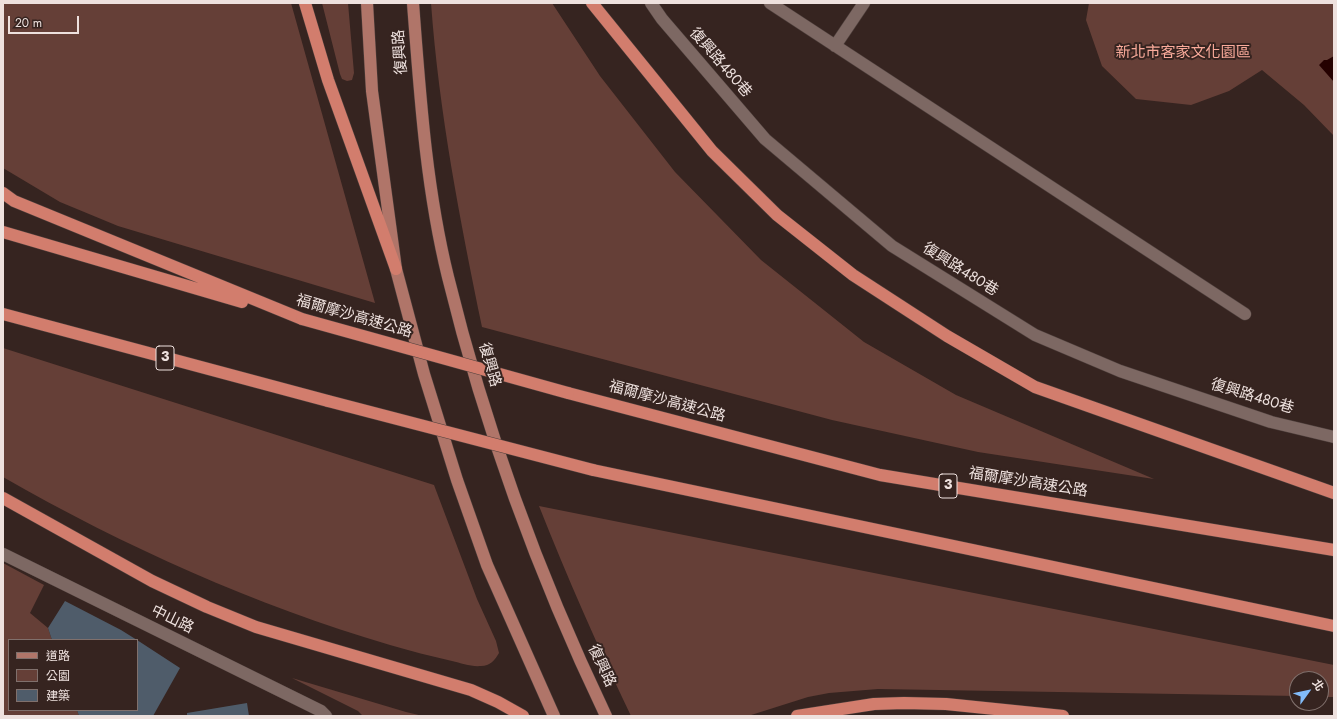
<!DOCTYPE html>
<meta charset="utf-8">
<style>
body{margin:0}
#map{position:relative;width:1337px;height:719px;overflow:hidden;background:#362420;font-family:Jost,"Noto Sans TC",sans-serif}
canvas{display:block}
.frame{position:absolute;inset:0;border:4px solid #eee1de;pointer-events:none}
.legend{position:absolute;left:8px;top:639px;width:130px;height:72px;box-sizing:border-box;background:#362420;border:1px solid #80706c;margin:0;padding:5px 7px;list-style:none;font-size:12px;color:#eee1de}
.legend li{display:flex;align-items:center;gap:8px;height:20px}
.legend b{width:20px;border:1px solid #80706c}
.north{position:absolute;left:1289px;top:671px;width:40px;height:40px;box-sizing:border-box;background:#362420;border:1px solid #80706c;border-radius:50%;rotate:57deg;font-size:11px;font-weight:700;line-height:16px;text-align:center;color:#eee1de}
.north::after{content:'';display:block;margin:auto;width:14px;height:18px;background:#82bcfa;clip-path:polygon(50% 0,100% 100%,50% 72%,0 100%)}
.scale{position:absolute;left:8px;top:16px;width:71px;height:18px;box-sizing:border-box;border:2px solid #eee1de;border-top:0;padding-left:5px;font-size:12px;line-height:14px;white-space:nowrap;color:#eee1de;-webkit-text-stroke:3px #362420;paint-order:stroke}
</style>
<div id="map">
<canvas width="1337" height="719"></canvas>
<div class="frame"></div>
<ul class="legend">
<li><b style="height:5px;background:#b07569"></b>道路</li>
<li><b style="height:11px;background:#653f37"></b>公園</li>
<li><b style="height:11px;background:#4f5c6a"></b>建築</li>
</ul>
<div class="north">北</div>
<div class="scale">20 m</div>
</div>
<script>
const context = document.querySelector('canvas').getContext('2d');
context.lineJoin = 'round';
function fillPath(path, color) { context.fillStyle = color; context.fill(path, 'evenodd'); }
function strokePath(path, color, width, dash) { context.strokeStyle = color; context.lineWidth = width; context.lineCap = dash ? 'butt' : 'round'; context.setLineDash(dash || []); context.stroke(path); }
function drawText(font, color, halo, rows, align = 'center') {
  context.font = font + ' Jost,"Noto Sans TC",sans-serif'; context.lineWidth = 4; context.setLineDash([]); context.textBaseline = 'middle'; context.strokeStyle = halo; context.fillStyle = color; for (const [text, x, y, turn = 0] of rows) {
    context.save(); context.translate(x, y); context.rotate((+turn || 0) * Math.PI / 180); context.textAlign = isNaN(turn) ? turn : align; if (halo) context.strokeText(text, 0, 0); context.fillText(text, 0, 0); context.restore();
  }
}
fillPath(new Path2D(`
 M 3,3 L 291,3 L 375,303 L 118,226 L 60,202 L 3,168 Z
 M 322,3 L 348,3 L 354,73 L 352,80 L 347,81 L 342,79 L 340,74 Z
 M 431,3 L 552,3 L 600,76 L 675,172 L 761,260 L 864,342 L 956,395 L 1154,479 L 978,452 L 832,420 L 482,327 C 460,220 439,113 431,3 Z
 M 1089,3 L 1334,3 L 1334,136 L 1304,105 L 1262,70 L 1229,91 L 1191,105 L 1136,99 L 1102,66 L 1086,20 Z
 M 3,348 L 434,485 L 477,599 L 496,641 L 499,653 C 495,660 490,666 481,666 C 471,667 461,663 452,661 C 431,656 410,651 390,645 C 255,605 125,547 3,477 Z
 M 539,506 L 1334,665 L 1334,697 L 1321,697 L 1321,679 L 1297,679 L 1297,696 L 878,689 L 829,693 L 808,697 L 748,716 L 631,716 C 598,647 567,577 539,506 Z
 M 3,563 L 44,585 L 30,613 L 48,628 L 52,640 L 9,640 L 9,710 L 77,710 L 79,716 L 3,716 Z
 M 292,678 L 406,712 L 423,716 L 363,716 L 358,711 Z`), '#653f37');
fillPath(new Path2D(`
 M 1334,56 L 1334,82 L 1319,65 L 1324,60 L 1327,60 Z`), '#250100');
fillPath(new Path2D(`
 M 65,601 L 121,630 L 137,640 L 52,640 L 48,628 Z
 M 137,640 L 180,668 L 153,716 L 79,716 L 77,710 L 137,710 Z
 M 247,703 L 249,716 L 187,716 L 187,713 Z`), '#4f5c6a');
const minor = new Path2D(`
 M 651,3 L 662,19 L 765,139 L 892,246 L 1035,335 L 1120,371 L 1271,422 L 1334,437
 M 770,3 L 1245,314
 M 835,46 L 864,3
 M 3,554 L 321,711 L 326,716`);
const major = new Path2D(`
 M 367,3 L 372,91 L 396,269 L 424,374 L 457,480 L 487,565 L 554,716
 M 413,3 C 420,95 426,188 448,277 C 485,428 539,576 606,716`);
const highway = new Path2D(`
 M 305,3 L 328,80 L 396,269
 M 592,3 L 712,151 L 777,215 L 853,275 L 947,336 L 1035,387 L 1334,493
 M 3,193 L 14,201 L 302,319
 M 3,232 L 242,302
 M 3,314 L 328,401
 M 568,393 L 880,475 L 1334,550
 M 593,470 L 1334,626
 M 3,498 L 152,581 L 207,607 L 256,627 L 471,690 L 498,702 L 523,716
 M 797,716 L 874,704 L 904,703 L 946,704 L 1063,716`);
strokePath(minor, '#4f403d', 13);
strokePath(major, '#4f403d', 13);
strokePath(highway, '#4f403d', 13);
strokePath(minor, '#7d6863', 12);
strokePath(major, '#b07569', 12);
strokePath(highway, '#d27d6d', 12);
const highwayBridge = new Path2D(`
 M 302,319 L 568,393
 M 328,401 L 593,470`);
strokePath(highwayBridge, '#4f403d', 13, []);
strokePath(highwayBridge, '#d27d6d', 12);
for (const [x, y, w] of [
 [165,358,18],
 [948,486,18]
]) { const box = new Path2D(); box.roundRect(x - w / 2, y - 12, w, 24, 3); context.fillStyle = '#362420'; context.fill(box); strokePath(box, '#eee1de', 1); }
drawText('bold 14px', '#eee1de', null, [
 ["3",165,358],
 ["3",948,486]
]);
drawText('15px', '#eee1de', '#362420', [
 ["復興路",401,52,-94],
 ["復興路480巷",720,63,49],
 ["復興路480巷",960,270,32],
 ["福爾摩沙高速公路",354,317,16],
 ["復興路",489,365,74],
 ["復興路480巷",1252,397,17],
 ["福爾摩沙高速公路",667,402,15],
 ["福爾摩沙高速公路",1028,483,9],
 ["中山路",172,620,26],
 ["復興路",601,666,65]
]);
drawText('15px', '#f9aa9a', '#362420', [
 ["新北市客家文化園區",1183,53]
]);
</script>
